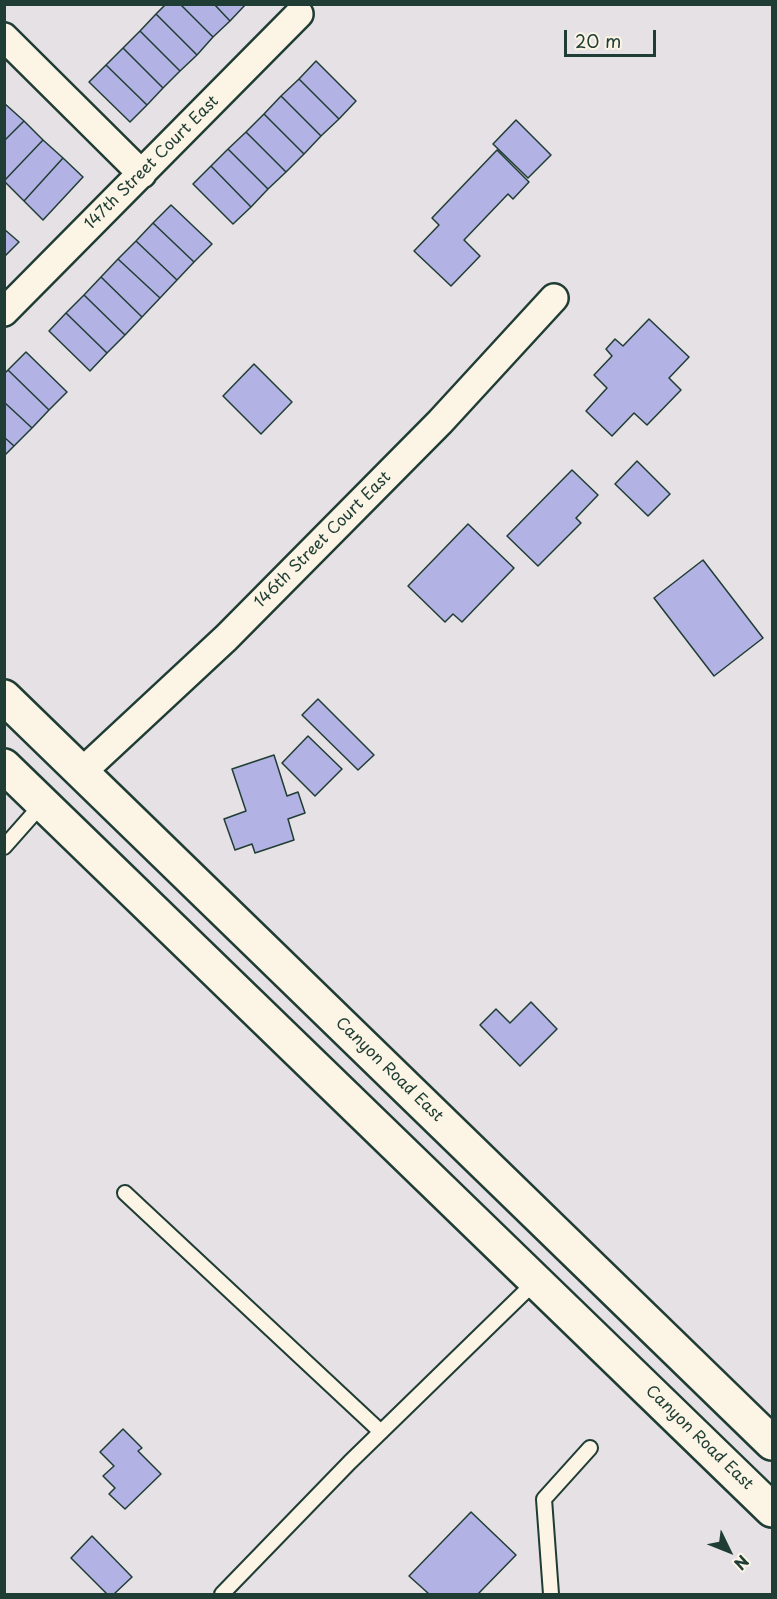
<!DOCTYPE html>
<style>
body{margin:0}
#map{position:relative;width:777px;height:1599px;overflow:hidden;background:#e6e1e5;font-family:"Playpen Sans",sans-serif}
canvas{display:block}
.frame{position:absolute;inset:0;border:6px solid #1f3d34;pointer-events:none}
.north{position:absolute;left:699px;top:1521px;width:60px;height:60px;-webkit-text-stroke:4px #fcf5e5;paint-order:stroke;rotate:133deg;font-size:16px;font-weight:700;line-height:24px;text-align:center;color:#1f3d34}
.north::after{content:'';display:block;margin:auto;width:21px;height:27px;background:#1f3d34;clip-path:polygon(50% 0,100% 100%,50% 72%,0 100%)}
.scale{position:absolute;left:564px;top:30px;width:92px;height:27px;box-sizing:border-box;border:3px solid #1f3d34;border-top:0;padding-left:8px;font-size:18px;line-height:21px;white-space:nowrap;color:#1f3d34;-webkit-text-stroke:4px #fcf5e5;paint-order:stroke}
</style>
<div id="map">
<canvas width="777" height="1599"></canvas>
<div class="frame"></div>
<div class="north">N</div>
<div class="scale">20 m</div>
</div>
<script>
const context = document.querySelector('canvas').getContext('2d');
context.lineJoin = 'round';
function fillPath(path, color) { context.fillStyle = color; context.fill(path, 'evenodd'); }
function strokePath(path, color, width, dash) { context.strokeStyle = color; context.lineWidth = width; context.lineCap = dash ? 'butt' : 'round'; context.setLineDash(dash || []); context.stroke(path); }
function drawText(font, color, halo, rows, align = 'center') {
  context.font = font + ' "Playpen Sans",sans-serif'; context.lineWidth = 6; context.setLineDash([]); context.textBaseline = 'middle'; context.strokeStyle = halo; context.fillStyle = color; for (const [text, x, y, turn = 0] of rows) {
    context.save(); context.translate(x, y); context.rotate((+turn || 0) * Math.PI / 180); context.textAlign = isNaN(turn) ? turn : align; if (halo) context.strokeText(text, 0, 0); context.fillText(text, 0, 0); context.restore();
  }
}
const building = new Path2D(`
 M 166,4 L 180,4 L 213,37 L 197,55 L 156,14 Z
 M 180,4 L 214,4 L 230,21 L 213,37 Z
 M 214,4 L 246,4 L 230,21 Z
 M 156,14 L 197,55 L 180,71 L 140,31 Z
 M 140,31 L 180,71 L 163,88 L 123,48 Z
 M 123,48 L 163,88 L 147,105 L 106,65 Z
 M 316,61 L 356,101 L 339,119 L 299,79 Z
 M 106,65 L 147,105 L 130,122 L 89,82 Z
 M 299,79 L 339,119 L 321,136 L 281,96 Z
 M 281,96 L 321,136 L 304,154 L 264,114 Z
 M 4,103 L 24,121 L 4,141 Z
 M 264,114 L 304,154 L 286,172 L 246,132 Z
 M 516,120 L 551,155 L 528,178 L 493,144 Z
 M 24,121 L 43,140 L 4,181 L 4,141 Z
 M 246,132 L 286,172 L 268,189 L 228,149 Z
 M 43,140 L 63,158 L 24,201 L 4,181 Z
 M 228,149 L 268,189 L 251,207 L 211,166 Z
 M 497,150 L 529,182 L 513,199 L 508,194 L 464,240 L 480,256 L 451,286 L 414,251 L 439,225 L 432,218 Z
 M 63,158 L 83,177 L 43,220 L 24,201 Z
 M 211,166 L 251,207 L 233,224 L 193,184 Z
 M 171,205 L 212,244 L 194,262 L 153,223 Z
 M 153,223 L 194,262 L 177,280 L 136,241 Z
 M 4,229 L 19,242 L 4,257 Z
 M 136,241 L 177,280 L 160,298 L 118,259 Z
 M 118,259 L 160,298 L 142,317 L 101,277 Z
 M 101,277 L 142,317 L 125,335 L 84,295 Z
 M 84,295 L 125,335 L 107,353 L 66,313 Z
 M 66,313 L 107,353 L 90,371 L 49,331 Z
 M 649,319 L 689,357 L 669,378 L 681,390 L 647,425 L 634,413 L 612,436 L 586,411 L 607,388 L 594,375 L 612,356 L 606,349 L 615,339 L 623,346 Z
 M 26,352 L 67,392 L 49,410 L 8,370 Z
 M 254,364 L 292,402 L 261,434 L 223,396 Z
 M 8,370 L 49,410 L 32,428 L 4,402 L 4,374 Z
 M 4,402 L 32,428 L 14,446 L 4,437 Z
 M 4,437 L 14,446 L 4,456 Z
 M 637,461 L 670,494 L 648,516 L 615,484 Z
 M 572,470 L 598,495 L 576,518 L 581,523 L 538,566 L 507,536 Z
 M 468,524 L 514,568 L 462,622 L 453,614 L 445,622 L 408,586 Z
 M 703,560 L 763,638 L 714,676 L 654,598 Z
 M 318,699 L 374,755 L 358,770 L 302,715 Z
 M 308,736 L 342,769 L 315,796 L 282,763 Z
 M 274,755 L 287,796 L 298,792 L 305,813 L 288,819 L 294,840 L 255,853 L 252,844 L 235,850 L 224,819 L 246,811 L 232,769 Z
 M 531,1002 L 557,1029 L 520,1066 L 480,1025 L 496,1009 L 510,1023 Z
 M 123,1429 L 142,1448 L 138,1451 L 161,1474 L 125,1509 L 109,1494 L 115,1488 L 103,1476 L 114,1466 L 100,1452 Z
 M 471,1512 L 516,1555 L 478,1594 L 429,1594 L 409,1576 Z
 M 92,1536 L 132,1577 L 114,1594 L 107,1594 L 71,1558 Z`);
fillPath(building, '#b2b2e4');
strokePath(building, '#1f3d34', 1.5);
const service = new Path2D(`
 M 4,847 L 43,803
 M 125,1193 L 381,1432
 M 222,1594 L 350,1462 L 536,1281
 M 551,1594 L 544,1499 L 590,1448`);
const minor = new Path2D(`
 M 4,37 L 142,174
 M 4,312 L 299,14
 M 82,772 L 226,638 L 440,422 L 554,298`);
const primary = new Path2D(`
 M 4,697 L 772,1443
 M 4,766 L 772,1510`);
strokePath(service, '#1f3d34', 18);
strokePath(minor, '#1f3d34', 32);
strokePath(primary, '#1f3d34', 38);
strokePath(service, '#fcf5e5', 14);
strokePath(minor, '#fcf5e5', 27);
strokePath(primary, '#fcf5e5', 33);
drawText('16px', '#1f3d34', '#fcf5e5', [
 ["147th Street Court East",152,163,-45],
 ["146th Street Court East",323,540,-45],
 ["Canyon Road East",389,1070,44],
 ["Canyon Road East",699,1438,44]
]);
</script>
